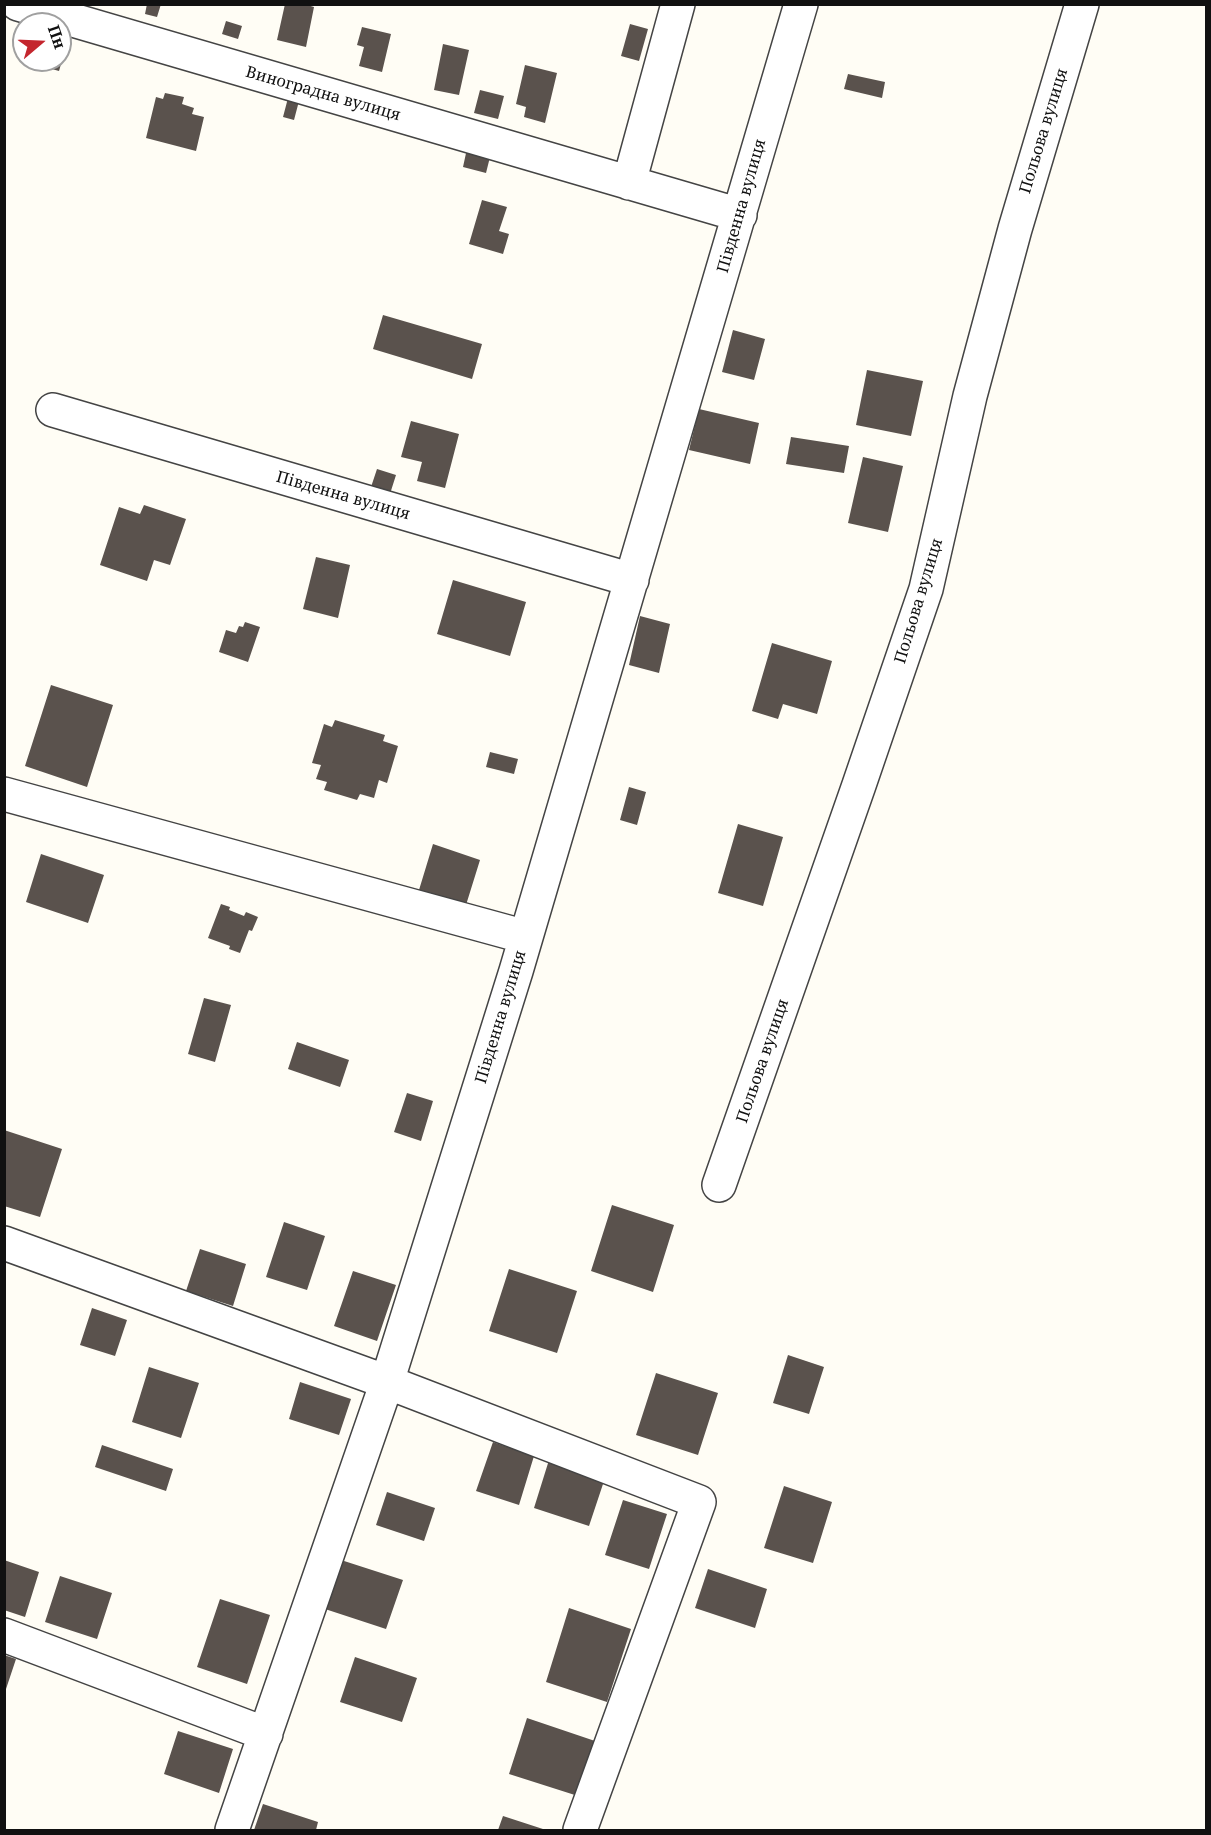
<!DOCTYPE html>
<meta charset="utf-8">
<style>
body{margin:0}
#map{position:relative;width:1211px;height:1835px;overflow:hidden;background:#fffdf5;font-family:"Noto Serif",serif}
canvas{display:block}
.frame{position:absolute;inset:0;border:6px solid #111;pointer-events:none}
.north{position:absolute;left:12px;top:12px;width:60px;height:60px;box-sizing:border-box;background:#fff;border:2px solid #a0a0a0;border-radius:50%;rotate:71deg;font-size:16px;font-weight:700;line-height:24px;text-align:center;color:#111}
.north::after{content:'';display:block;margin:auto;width:21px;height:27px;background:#c4262e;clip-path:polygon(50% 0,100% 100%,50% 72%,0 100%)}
</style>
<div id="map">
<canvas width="1211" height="1835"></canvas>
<div class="frame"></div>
<div class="north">Пн</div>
</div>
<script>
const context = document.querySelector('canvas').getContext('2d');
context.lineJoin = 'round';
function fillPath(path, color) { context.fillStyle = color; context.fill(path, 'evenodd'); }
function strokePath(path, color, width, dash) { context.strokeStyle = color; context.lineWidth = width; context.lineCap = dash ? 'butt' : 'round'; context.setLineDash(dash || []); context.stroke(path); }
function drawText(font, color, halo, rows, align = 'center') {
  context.font = font + ' "Noto Serif",serif'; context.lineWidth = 6; context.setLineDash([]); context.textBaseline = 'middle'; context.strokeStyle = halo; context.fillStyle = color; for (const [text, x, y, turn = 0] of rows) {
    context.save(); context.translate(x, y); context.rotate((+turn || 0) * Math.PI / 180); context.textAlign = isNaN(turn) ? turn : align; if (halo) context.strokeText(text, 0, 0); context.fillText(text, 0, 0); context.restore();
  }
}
fillPath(new Path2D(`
 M 147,4 L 161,4 L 157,17 L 145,14 Z
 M 285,4 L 304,4 L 314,7 L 306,47 L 277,40 Z
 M 226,21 L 242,26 L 238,39 L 222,34 Z
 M 630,24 L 648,29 L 639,61 L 621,56 Z
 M 362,27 L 391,34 L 382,72 L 359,66 L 364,47 L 357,45 Z
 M 443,44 L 469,50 L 459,95 L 434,90 Z
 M 60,46 L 66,47 L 59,71 L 34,64 L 35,60 L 60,60 Z
 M 525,65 L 557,73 L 545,123 L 524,117 L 526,107 L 516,104 Z
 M 848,74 L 885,82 L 882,98 L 844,89 Z
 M 480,90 L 504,96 L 498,119 L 474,113 Z
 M 165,93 L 184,97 L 182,104 L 194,108 L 192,114 L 204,117 L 196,151 L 146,138 L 156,97 L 163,99 Z
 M 288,98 L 299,101 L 294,120 L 283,117 Z
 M 468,144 L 492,149 L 486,173 L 463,167 Z
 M 482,200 L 507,207 L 499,231 L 509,234 L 503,254 L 469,244 Z
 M 383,315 L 482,344 L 472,379 L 373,349 Z
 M 733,330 L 765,339 L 754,380 L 722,372 Z
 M 867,370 L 923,381 L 911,436 L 856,425 Z
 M 699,409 L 759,423 L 750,464 L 689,450 Z
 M 411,421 L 459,434 L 445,488 L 417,481 L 422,462 L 401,457 Z
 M 791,437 L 849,446 L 844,473 L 786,464 Z
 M 863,457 L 903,466 L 888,532 L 848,523 Z
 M 377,469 L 396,475 L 389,497 L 370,490 Z
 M 144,505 L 186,519 L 170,565 L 154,560 L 147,581 L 100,565 L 119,507 L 140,514 Z
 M 316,557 L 350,565 L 338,618 L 303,609 Z
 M 453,580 L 526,602 L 510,656 L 437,634 Z
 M 640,616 L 670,624 L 659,673 L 629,665 Z
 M 245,622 L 260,627 L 248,662 L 219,652 L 226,630 L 236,633 L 239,626 L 243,627 Z
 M 772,643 L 832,661 L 817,714 L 783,704 L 778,719 L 752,711 Z
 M 51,685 L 113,705 L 87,787 L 25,766 Z
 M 335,720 L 385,735 L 383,741 L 398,746 L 387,783 L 379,780 L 374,798 L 360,794 L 357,800 L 324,790 L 327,782 L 316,779 L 321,765 L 312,763 L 324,724 L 332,727 Z
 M 490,752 L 518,759 L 514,774 L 486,767 Z
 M 629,787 L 646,792 L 637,825 L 620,820 Z
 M 738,824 L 783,837 L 763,906 L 718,893 Z
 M 433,844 L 480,860 L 466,905 L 419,890 Z
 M 41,854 L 104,875 L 88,923 L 26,902 Z
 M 221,904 L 230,907 L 229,910 L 244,916 L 246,912 L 258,917 L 252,931 L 249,930 L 240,953 L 229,949 L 230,946 L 208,938 Z
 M 204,998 L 231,1005 L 215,1062 L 188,1054 Z
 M 297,1042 L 349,1060 L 340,1087 L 288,1069 Z
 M 407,1093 L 433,1101 L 421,1141 L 394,1132 Z
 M 4,1130 L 62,1149 L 40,1217 L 4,1206 Z
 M 612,1205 L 674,1225 L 653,1292 L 591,1271 Z
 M 284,1222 L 325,1236 L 307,1290 L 266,1277 Z
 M 200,1249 L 246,1264 L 233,1306 L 186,1291 Z
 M 509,1269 L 577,1291 L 557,1353 L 489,1331 Z
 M 353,1271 L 396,1285 L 377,1341 L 334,1326 Z
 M 92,1308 L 127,1320 L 115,1356 L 80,1345 Z
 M 788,1355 L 824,1367 L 809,1414 L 773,1403 Z
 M 149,1367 L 199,1383 L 181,1438 L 132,1422 Z
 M 656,1373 L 718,1393 L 698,1455 L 636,1435 Z
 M 300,1382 L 351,1399 L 339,1435 L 289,1419 Z
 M 493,1442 L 534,1456 L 519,1505 L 476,1491 Z
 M 102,1445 L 173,1469 L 166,1491 L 95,1467 Z
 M 549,1460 L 605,1478 L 589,1526 L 534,1508 Z
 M 784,1486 L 832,1502 L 813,1563 L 764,1548 Z
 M 387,1492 L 435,1508 L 424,1541 L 376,1525 Z
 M 623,1500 L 667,1514 L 649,1569 L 605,1555 Z
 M 4,1560 L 39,1572 L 25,1617 L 4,1610 Z
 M 341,1560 L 403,1580 L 386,1629 L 325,1609 Z
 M 708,1569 L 767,1589 L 755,1628 L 695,1608 Z
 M 60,1576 L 112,1593 L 97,1639 L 45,1622 Z
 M 220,1599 L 270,1615 L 247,1684 L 197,1667 Z
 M 569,1608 L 631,1629 L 607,1702 L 546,1682 Z
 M 4,1655 L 16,1659 L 5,1692 L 4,1692 Z
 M 355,1657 L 417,1678 L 402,1722 L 340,1702 Z
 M 527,1718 L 595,1741 L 578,1796 L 509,1774 Z
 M 178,1731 L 233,1749 L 219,1793 L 164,1774 Z
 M 263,1804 L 318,1822 L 316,1830 L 254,1830 Z
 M 503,1816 L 546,1830 L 498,1830 Z`), '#5a524d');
const minor = new Path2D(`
 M 18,4 L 740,215
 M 629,183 L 678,4
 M 53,410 L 632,580
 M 4,794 L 526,937
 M 719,1185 L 859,785 L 926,589 L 970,396 L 1015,229 L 1082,4
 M 4,1243 L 387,1382 L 699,1502 L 580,1830
 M 4,1635 L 266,1734
 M 232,1830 L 387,1382 L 516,971 L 801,4`);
strokePath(minor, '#444', 36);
strokePath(minor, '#fff', 33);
drawText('16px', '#111', '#fff', [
 ["Виноградна вулиця",323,94,16],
 ["Польова вулиця",1044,131,-73],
 ["Південна вулиця",742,206,-74],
 ["Південна вулиця",343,496,16],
 ["Польова вулиця",919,601,-73],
 ["Південна вулиця",501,1017,-73],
 ["Польова вулиця",763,1061,-71]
]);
</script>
